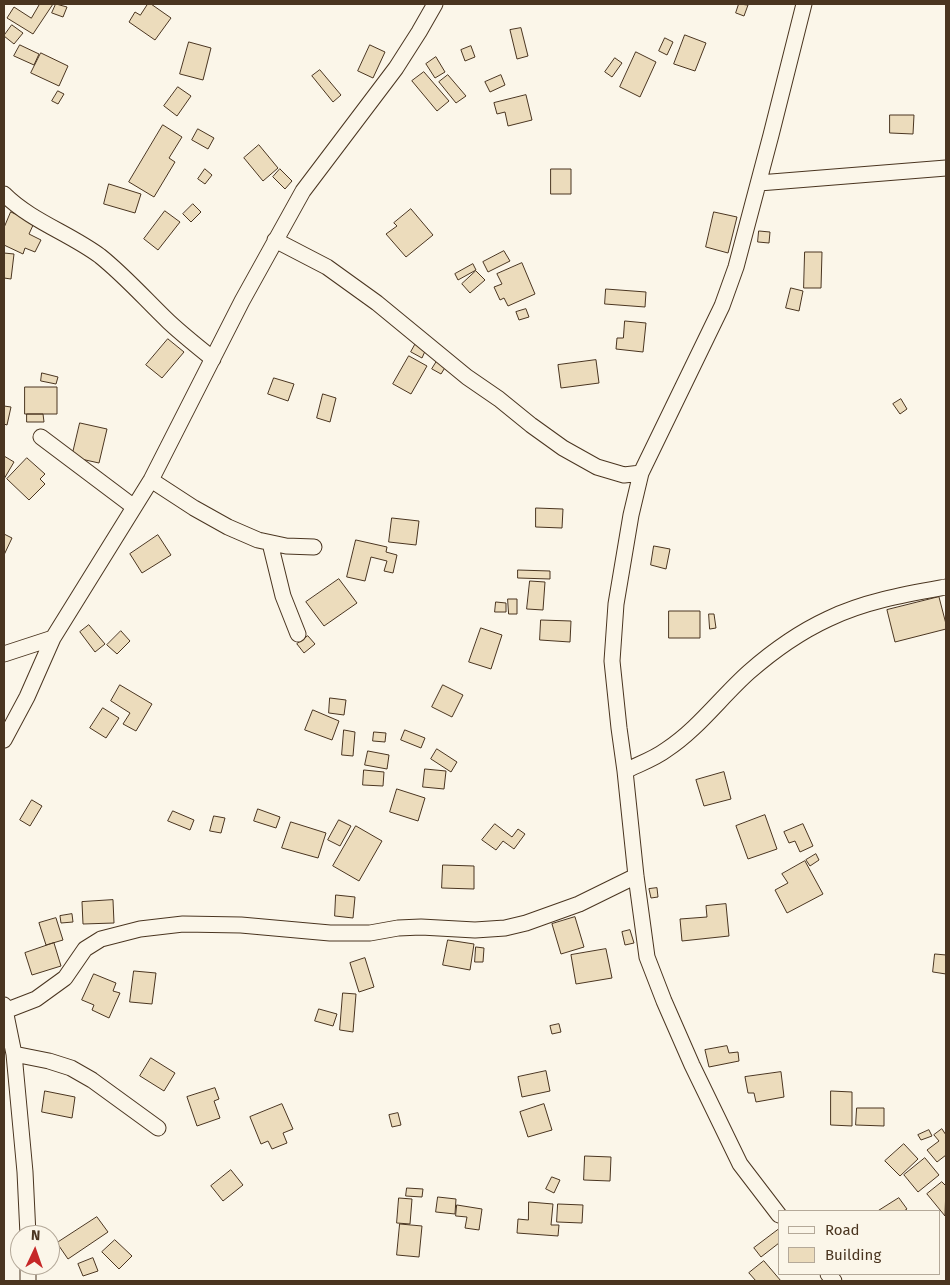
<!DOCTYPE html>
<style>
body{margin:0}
#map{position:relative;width:950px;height:1285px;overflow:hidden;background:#fbf6e9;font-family:"Fira Sans",sans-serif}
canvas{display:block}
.frame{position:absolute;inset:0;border:5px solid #4a3520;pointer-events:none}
.legend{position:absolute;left:778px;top:1210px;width:162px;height:65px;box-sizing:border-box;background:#fbf6e9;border:1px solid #b4a999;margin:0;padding:6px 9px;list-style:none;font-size:15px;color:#4a3520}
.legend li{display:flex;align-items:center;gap:10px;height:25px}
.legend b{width:25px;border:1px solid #b4a999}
.north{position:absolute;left:10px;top:1225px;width:50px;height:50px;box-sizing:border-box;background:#fbf6e9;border:1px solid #b4a999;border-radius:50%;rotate:3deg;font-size:14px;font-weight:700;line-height:20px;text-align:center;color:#4a3520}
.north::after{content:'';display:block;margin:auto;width:18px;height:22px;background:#c62828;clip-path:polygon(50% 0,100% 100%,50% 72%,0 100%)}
</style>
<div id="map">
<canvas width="950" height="1285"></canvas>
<div class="frame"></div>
<ul class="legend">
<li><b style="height:6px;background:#fbf6e9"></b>Road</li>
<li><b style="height:14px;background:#ecdcbc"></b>Building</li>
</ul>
<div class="north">N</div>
</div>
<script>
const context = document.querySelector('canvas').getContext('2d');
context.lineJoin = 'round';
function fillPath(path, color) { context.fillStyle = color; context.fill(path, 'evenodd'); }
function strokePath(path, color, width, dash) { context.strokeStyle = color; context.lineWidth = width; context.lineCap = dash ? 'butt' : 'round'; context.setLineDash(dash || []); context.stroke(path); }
const building = new Path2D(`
 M 40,4 L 53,4 L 33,34 L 7,18 L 14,7 L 31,18 Z
 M 56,4 L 67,7 L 63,17 L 52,13 Z
 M 148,4 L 151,4 L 171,18 L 155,40 L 129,22 L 135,12 L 140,15 Z
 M 739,4 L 748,5 L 744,16 L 736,13 Z
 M 12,25 L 23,33 L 14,44 L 4,36 Z
 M 521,28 L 528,56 L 517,59 L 510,30 Z
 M 685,35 L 706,43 L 695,71 L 674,64 Z
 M 665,38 L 673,42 L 667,55 L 659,51 Z
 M 189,42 L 211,48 L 203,80 L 180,74 Z
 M 20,45 L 39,54 L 34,65 L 14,56 Z
 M 370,45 L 385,52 L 373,78 L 358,71 Z
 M 471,46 L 475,57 L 465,61 L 461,50 Z
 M 636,52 L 656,62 L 640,97 L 620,87 Z
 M 41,53 L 68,66 L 59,86 L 31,73 Z
 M 436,57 L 445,72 L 435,78 L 426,64 Z
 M 615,58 L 622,63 L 612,77 L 605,72 Z
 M 320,70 L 341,95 L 333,102 L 312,76 Z
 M 424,72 L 449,101 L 437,111 L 412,81 Z
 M 448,75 L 466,96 L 456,103 L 439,82 Z
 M 501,75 L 505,85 L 490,92 L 485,82 Z
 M 178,87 L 191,96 L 177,116 L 164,106 Z
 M 58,91 L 64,94 L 58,104 L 52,101 Z
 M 526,95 L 532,120 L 508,126 L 505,112 L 497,114 L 494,103 Z
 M 890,115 L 914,115 L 913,134 L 890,133 Z
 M 163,125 L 182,137 L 169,158 L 175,162 L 154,197 L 129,182 Z
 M 198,129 L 214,138 L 208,149 L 192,140 Z
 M 259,145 L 278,168 L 263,181 L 244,158 Z
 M 205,169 L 212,175 L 205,184 L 198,179 Z
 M 280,169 L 292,181 L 285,189 L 273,177 Z
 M 551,169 L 571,169 L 571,194 L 551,194 Z
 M 109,184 L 141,194 L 135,213 L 104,204 Z
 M 193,204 L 201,212 L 191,222 L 183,214 Z
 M 411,209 L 433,235 L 406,257 L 386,234 L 397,226 L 394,223 Z
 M 165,211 L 180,222 L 158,250 L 144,239 Z
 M 11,212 L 34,223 L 29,234 L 41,240 L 35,252 L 25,248 L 23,254 L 4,245 L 4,228 Z
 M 714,212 L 737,217 L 728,253 L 706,247 Z
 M 759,231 L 770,232 L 769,243 L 758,242 Z
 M 504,251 L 510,261 L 488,272 L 483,262 Z
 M 805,252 L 822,252 L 821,288 L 804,288 Z
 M 4,253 L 14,254 L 11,279 L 4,278 Z
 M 522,263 L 535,294 L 508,306 L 504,298 L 500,300 L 494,287 L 502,284 L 497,274 Z
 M 473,264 L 476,270 L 458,280 L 455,274 Z
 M 476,271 L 485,280 L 470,293 L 462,284 Z
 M 791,288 L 803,291 L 799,311 L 786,308 Z
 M 606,289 L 646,292 L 645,307 L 605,304 Z
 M 526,309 L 529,317 L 519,320 L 516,312 Z
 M 625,321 L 646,323 L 643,352 L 616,349 L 617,338 L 623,338 Z
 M 168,339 L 184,352 L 162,378 L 146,365 Z
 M 416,343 L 426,349 L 422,358 L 411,352 Z
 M 409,356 L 427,366 L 411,394 L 393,384 Z
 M 596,360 L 599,383 L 561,388 L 558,365 Z
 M 437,361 L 446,366 L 441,374 L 432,369 Z
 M 42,373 L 58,377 L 56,384 L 41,381 Z
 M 274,378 L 294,384 L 288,401 L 268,394 Z
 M 25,387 L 57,387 L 57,414 L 25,414 Z
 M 323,394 L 336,398 L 330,422 L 317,418 Z
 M 901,399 L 907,409 L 900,414 L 893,404 Z
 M 4,406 L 11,407 L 7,425 L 4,424 Z
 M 27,414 L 43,414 L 44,422 L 27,422 Z
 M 80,423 L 107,429 L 99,463 L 72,457 Z
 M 4,456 L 14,462 L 4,479 Z
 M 27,458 L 45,474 L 40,479 L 45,484 L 29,500 L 7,479 Z
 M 536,508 L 563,509 L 562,528 L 536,527 Z
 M 392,518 L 419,521 L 416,545 L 389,542 Z
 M 4,534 L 12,538 L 4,555 Z
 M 158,535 L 171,555 L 142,573 L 130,554 Z
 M 356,540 L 387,547 L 386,552 L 397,555 L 393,573 L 384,571 L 387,561 L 371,557 L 365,581 L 347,577 Z
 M 654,546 L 670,549 L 666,569 L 651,565 Z
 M 518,570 L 550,571 L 550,579 L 518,578 Z
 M 339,579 L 357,603 L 324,626 L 306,602 Z
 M 530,581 L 545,582 L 543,610 L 527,609 Z
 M 939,597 L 946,624 L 946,629 L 895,642 L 887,610 Z
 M 508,599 L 517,599 L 517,614 L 509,614 Z
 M 496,602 L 506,603 L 506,612 L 495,612 Z
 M 669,611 L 700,611 L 700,638 L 669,638 Z
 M 709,614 L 714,614 L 716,628 L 710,629 Z
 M 541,620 L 571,621 L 570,642 L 540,640 Z
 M 89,625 L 105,644 L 95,652 L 80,632 Z
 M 481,628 L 502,635 L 491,669 L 469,662 Z
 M 121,631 L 130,641 L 117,654 L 107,645 Z
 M 308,636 L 315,644 L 304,653 L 297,644 Z
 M 120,685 L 152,704 L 136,731 L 123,724 L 130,713 L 111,701 Z
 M 443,685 L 463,695 L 452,717 L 432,707 Z
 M 330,698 L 346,700 L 344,715 L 329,713 Z
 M 103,708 L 119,718 L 106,738 L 90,728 Z
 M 313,710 L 339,721 L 332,740 L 305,730 Z
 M 344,730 L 355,732 L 353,756 L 342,755 Z
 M 405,730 L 425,738 L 421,748 L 401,740 Z
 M 374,732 L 386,733 L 385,742 L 373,741 Z
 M 437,749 L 457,762 L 451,772 L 431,759 Z
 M 368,751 L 389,755 L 387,769 L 365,765 Z
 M 425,769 L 446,771 L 444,789 L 423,787 Z
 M 364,770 L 384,772 L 383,786 L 363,785 Z
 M 724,772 L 731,799 L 704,806 L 696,780 Z
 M 397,789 L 425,798 L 418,821 L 390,812 Z
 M 32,800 L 42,806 L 30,826 L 20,820 Z
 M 258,809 L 280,817 L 276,828 L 254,821 Z
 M 173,811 L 194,820 L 190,830 L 168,821 Z
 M 765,815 L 777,849 L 748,859 L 736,826 Z
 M 214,816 L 225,818 L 221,833 L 210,831 Z
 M 339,820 L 351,826 L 340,846 L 328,840 Z
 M 291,822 L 326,833 L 318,858 L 282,848 Z
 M 495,824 L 512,837 L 518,829 L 525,834 L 514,849 L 503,841 L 496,850 L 482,840 Z
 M 803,824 L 813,846 L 800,852 L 795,841 L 789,843 L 784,832 Z
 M 356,826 L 382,841 L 359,881 L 333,866 Z
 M 816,854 L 819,860 L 810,866 L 806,860 Z
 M 805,861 L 823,894 L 787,913 L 775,890 L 788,883 L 782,874 Z
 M 443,865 L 474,866 L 474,889 L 442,888 Z
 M 657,888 L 658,897 L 651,898 L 649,889 Z
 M 336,895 L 355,897 L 353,918 L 335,916 Z
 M 113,900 L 114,923 L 83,924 L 82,902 Z
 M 726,904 L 729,936 L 682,941 L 680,919 L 707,917 L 706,906 Z
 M 72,914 L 73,922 L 61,923 L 60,916 Z
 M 575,917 L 584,947 L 561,954 L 552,924 Z
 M 56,918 L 63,940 L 46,945 L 39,923 Z
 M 630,930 L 634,943 L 625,945 L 622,932 Z
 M 448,940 L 474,944 L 470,970 L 443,965 Z
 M 54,943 L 61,966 L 32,975 L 25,953 Z
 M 476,947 L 484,948 L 483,962 L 475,962 Z
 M 606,949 L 612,978 L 576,984 L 571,955 Z
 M 935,954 L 946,955 L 946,974 L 933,972 Z
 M 365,958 L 374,987 L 359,992 L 350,963 Z
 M 134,971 L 156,973 L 152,1004 L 130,1002 Z
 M 94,974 L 116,983 L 113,991 L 120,993 L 109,1018 L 92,1010 L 94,1005 L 82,1000 Z
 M 343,993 L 356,994 L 353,1032 L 340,1030 Z
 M 319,1009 L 337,1014 L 333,1026 L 315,1021 Z
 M 559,1024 L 561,1032 L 552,1034 L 550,1026 Z
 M 727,1046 L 729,1053 L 738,1052 L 739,1061 L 709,1067 L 705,1050 Z
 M 151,1058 L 175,1073 L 164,1091 L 140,1076 Z
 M 546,1071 L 550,1091 L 522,1097 L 518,1077 Z
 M 781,1072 L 784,1097 L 756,1102 L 754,1093 L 748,1093 L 745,1077 Z
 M 215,1088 L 219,1099 L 214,1101 L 220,1118 L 197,1126 L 187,1097 Z
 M 45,1091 L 75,1097 L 72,1118 L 42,1112 Z
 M 831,1091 L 852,1092 L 852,1126 L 831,1125 Z
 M 282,1104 L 293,1129 L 283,1133 L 287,1143 L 272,1149 L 268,1141 L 261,1144 L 250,1117 Z
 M 544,1104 L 552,1130 L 528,1137 L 520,1112 Z
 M 857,1108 L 884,1108 L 884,1126 L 856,1125 Z
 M 398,1113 L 401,1125 L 392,1127 L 389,1115 Z
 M 942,1129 L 946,1135 L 946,1155 L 937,1162 L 927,1150 L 939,1141 L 934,1135 Z
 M 929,1130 L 932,1136 L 921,1140 L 918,1135 Z
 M 904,1144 L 918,1159 L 900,1176 L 885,1161 Z
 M 585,1156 L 611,1157 L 610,1181 L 584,1180 Z
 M 925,1158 L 939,1175 L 918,1192 L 904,1175 Z
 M 231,1170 L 243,1185 L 223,1201 L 211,1186 Z
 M 552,1177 L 560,1180 L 554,1193 L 546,1189 Z
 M 942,1182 L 946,1186 L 945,1216 L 927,1194 Z
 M 407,1188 L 423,1189 L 422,1197 L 406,1196 Z
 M 438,1197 L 456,1199 L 455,1214 L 436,1212 Z
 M 399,1198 L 412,1199 L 410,1224 L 397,1223 Z
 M 899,1198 L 907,1209 L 904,1211 L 878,1211 Z
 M 529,1202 L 553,1204 L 551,1225 L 559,1225 L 558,1236 L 517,1233 L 518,1219 L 528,1220 Z
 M 558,1204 L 583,1205 L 582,1223 L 557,1222 Z
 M 457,1205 L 482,1209 L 479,1230 L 465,1228 L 467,1217 L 456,1216 Z
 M 97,1217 L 108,1232 L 68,1259 L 57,1243 Z
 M 400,1224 L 422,1226 L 419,1257 L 397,1255 Z
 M 779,1229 L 779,1243 L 761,1257 L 754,1248 Z
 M 115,1240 L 132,1256 L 119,1269 L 102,1252 Z
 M 93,1258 L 98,1271 L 83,1276 L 78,1264 Z
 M 764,1261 L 781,1281 L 756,1281 L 749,1273 Z`);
fillPath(building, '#ecdcbc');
strokePath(building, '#4a3520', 1);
const minor = new Path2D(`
 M 759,183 L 946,168
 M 4,194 C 31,221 69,233 100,256 C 125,276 146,300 169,322 C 183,335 198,347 213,359
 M 275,240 L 327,267 L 377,303 L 467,377 L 499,399 L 531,425 L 563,448 L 597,467 L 624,475 L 641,473
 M 41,437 L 134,507
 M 151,480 L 194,508 L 228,527 L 258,540 L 286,546 L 314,547
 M 270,543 L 283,596 L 298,634
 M 4,654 L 53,638
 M 4,740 L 27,697 L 53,638 L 151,480 L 242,301 L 303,191 L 396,68 L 419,32 L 435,4
 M 625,771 C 639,764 654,759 666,750 C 698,729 721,697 749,672 C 773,651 800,632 828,619 C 865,601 907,594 946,587
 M 4,1005 L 14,1054 L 25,1172 L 28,1235
 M 5,1011 L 36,999 L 65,978 L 85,949 L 101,939 L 140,929 L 183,924 L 241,925 L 330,933 L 370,933 L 398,928 L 421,927 L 475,930 L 505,928 L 526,923 L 579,904 L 636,876
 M 14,1054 L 49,1061 L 71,1068 L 92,1080 L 158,1128
 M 779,1215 L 740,1164 L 692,1065 L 664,1001 L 647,957 L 636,876 L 625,771 L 619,728 L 612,661 L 616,604 L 631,515 L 641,473 L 722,306 L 736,267 L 771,135 L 804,4
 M 28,1265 L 28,1281
 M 828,1274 L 834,1281`);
strokePath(minor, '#4a3520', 17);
strokePath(minor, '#fbf6e9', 15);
</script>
